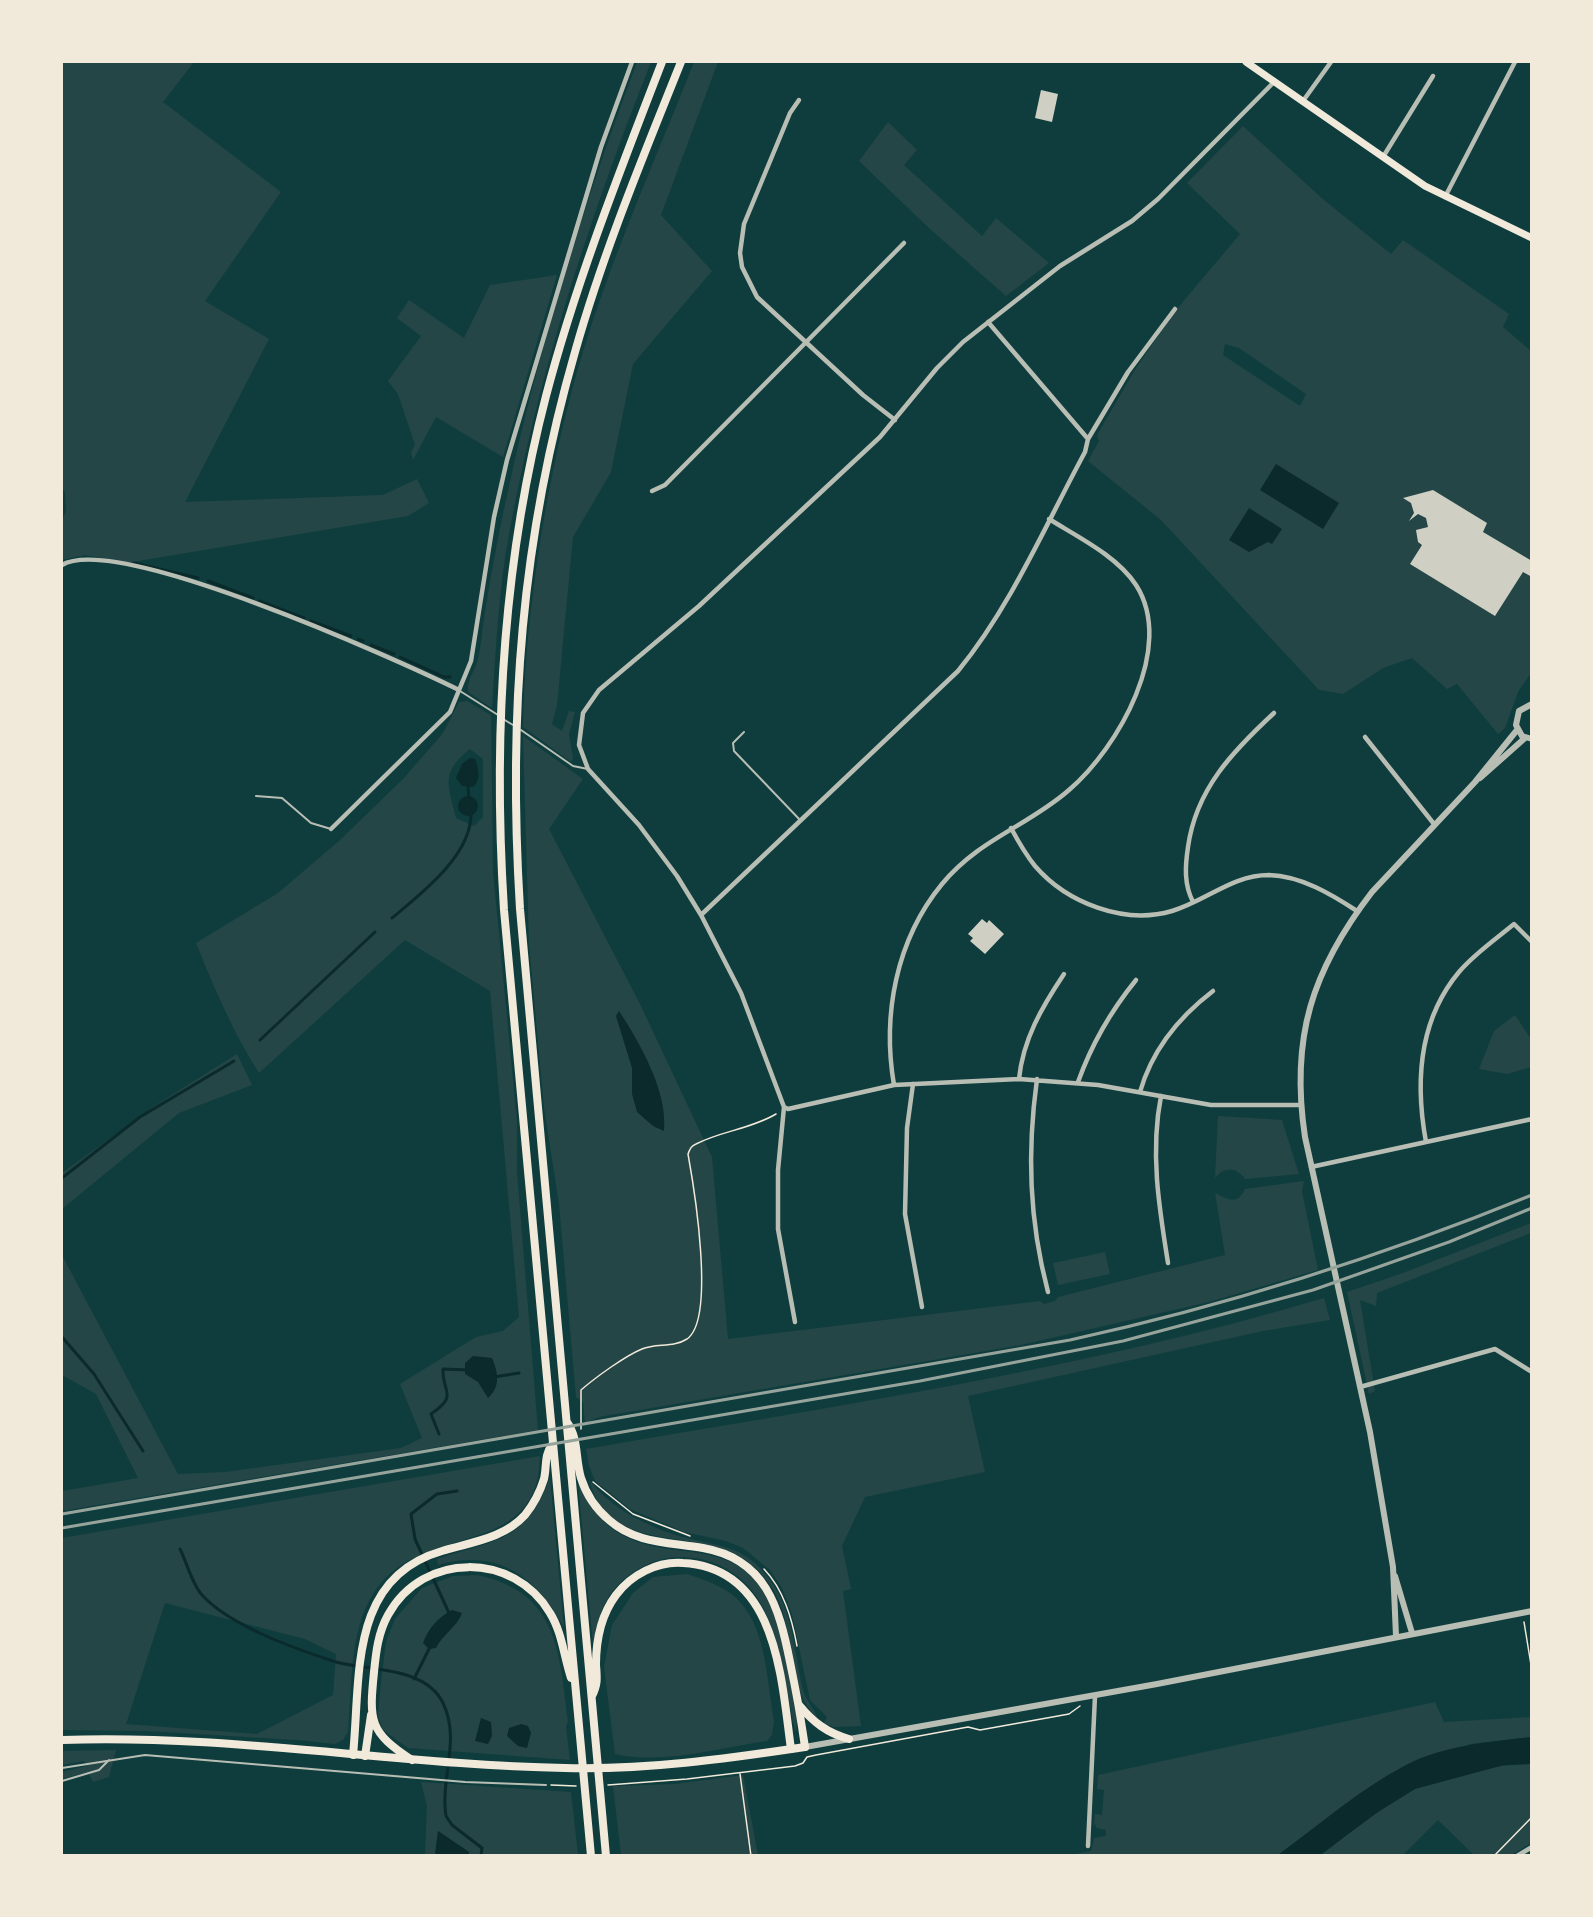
<!DOCTYPE html>
<style>
body{margin:0}
#map{position:relative;width:1593px;height:1917px;overflow:hidden;background:#0f3d3e;font-family:"Zilla Slab",serif}
canvas{display:block}
.frame{position:absolute;inset:0;border:63px solid #f1e9da;pointer-events:none}
</style>
<div id="map">
<canvas width="1593" height="1917"></canvas>
<div class="frame"></div>
</div>
<script>
const context = document.querySelector('canvas').getContext('2d');
context.lineJoin = 'round';
function fillPath(path, color) { context.fillStyle = color; context.fill(path, 'evenodd'); }
function strokePath(path, color, width, dash) { context.strokeStyle = color; context.lineWidth = width; context.lineCap = dash ? 'butt' : 'round'; context.setLineDash(dash || []); context.stroke(path); }
fillPath(new Path2D(`
 M 62,62 L 194,62 L 163,102 L 281,192 L 205,301 L 269,339 L 185,502 L 383,495 L 417,479 L 429,503 L 408,516 L 126,563 L 85,555 L 62,560 L 62,521 L 66,511 L 65,492 L 62,488 Z
 M 637,62 L 651,62 C 588,221 533,388 505,558 C 498,608 495,658 492,708 L 468,692 C 467,680 473,674 477,663 C 481,648 482,632 484,618 C 514,428 570,241 637,62 Z
 M 694,62 L 718,62 L 661,215 L 712,271 L 633,364 L 611,472 L 573,537 L 557,706 L 552,724 L 562,731 L 569,711 L 575,712 L 569,734 L 573,758 L 571,762 L 523,727 C 525,621 544,496 571,394 C 601,280 651,171 694,62 Z
 M 888,122 L 917,150 L 904,165 L 982,236 L 996,218 L 1049,263 L 1006,296 L 930,229 L 859,161 Z
 M 1243,126 L 1324,200 L 1391,254 L 1403,240 L 1509,314 L 1503,327 L 1531,351 L 1531,673 L 1518,692 L 1505,728 L 1498,734 L 1457,684 L 1447,689 L 1412,658 L 1383,668 L 1343,694 L 1319,690 L 1161,520 L 1088,461 L 1099,441 L 1097,435 L 1136,368 L 1176,310 L 1240,234 L 1187,183 ZM 1225,344 L 1239,348 L 1306,394 L 1300,406 L 1223,355 Z
 M 557,275 L 503,457 L 436,417 L 413,460 L 411,452 L 415,445 L 398,394 L 388,381 L 421,336 L 397,318 L 409,300 L 464,338 L 490,285 Z
 M 467,701 L 491,715 L 493,872 L 517,1121 L 517,1172 L 538,1430 L 62,1511 L 62,1491 L 138,1478 L 96,1394 L 62,1375 L 62,1255 L 178,1474 L 225,1472 L 401,1448 L 422,1438 L 400,1384 L 476,1337 L 503,1331 L 519,1317 L 490,991 L 405,940 L 259,1073 C 233,1032 214,988 196,943 L 278,893 L 339,841 L 404,778 L 443,733 L 459,702 ZM 470,749 L 483,759 L 483,817 L 474,826 L 456,818 C 448,784 440,773 470,749 Z
 M 523,736 L 583,779 L 549,829 L 639,1002 L 712,1157 L 728,1339 L 1040,1301 L 1044,1304 L 1055,1301 L 1058,1297 L 1225,1255 L 1215,1193 C 1226,1198 1237,1207 1245,1189 L 1304,1181 L 1302,1191 L 1318,1270 L 1209,1302 L 1021,1345 L 599,1417 L 585,1423 L 583,1402 L 576,1397 L 559,1204 L 544,1108 L 529,944 Z
 M 1515,1015 L 1531,1039 L 1531,1067 L 1507,1074 L 1479,1069 L 1494,1031 Z
 M 237,1054 L 252,1085 L 179,1113 L 62,1209 L 62,1173 L 156,1105 Z
 M 1218,1116 L 1282,1120 L 1299,1174 L 1245,1179 C 1237,1167 1224,1166 1215,1178 Z
 M 1531,1223 L 1531,1233 L 1377,1293 L 1376,1306 L 1360,1300 L 1375,1391 L 1369,1394 L 1347,1292 L 1403,1273 Z
 M 1105,1252 L 1110,1274 L 1058,1285 L 1053,1263 Z
 M 1324,1298 L 1330,1320 L 1263,1331 L 968,1396 L 985,1472 L 865,1497 L 842,1546 L 851,1589 L 843,1591 L 861,1726 L 834,1727 L 824,1723 L 827,1717 L 810,1700 L 792,1614 L 782,1588 L 770,1570 L 743,1548 L 726,1541 L 684,1532 L 630,1509 L 595,1481 L 589,1466 L 586,1449 C 834,1406 1083,1370 1324,1298 Z
 M 540,1456 C 539,1466 539,1478 535,1488 C 511,1554 414,1528 373,1594 C 349,1632 352,1688 348,1732 L 343,1740 L 335,1744 L 297,1740 L 146,1731 L 62,1730 L 62,1538 ZM 165,1603 L 305,1639 L 336,1654 L 333,1695 L 257,1734 L 126,1724 Z
 M 550,1478 L 564,1628 C 537,1577 498,1548 438,1565 L 437,1559 C 496,1539 524,1544 550,1478 Z
 M 589,1480 C 613,1510 651,1529 687,1538 C 724,1548 744,1545 770,1580 C 794,1612 794,1653 803,1690 C 806,1701 814,1708 817,1717 C 775,1678 809,1603 744,1559 C 695,1526 610,1557 589,1480 Z
 M 578,1482 C 587,1501 598,1520 617,1532 C 667,1564 731,1534 767,1596 C 787,1632 789,1681 797,1720 L 796,1732 C 792,1721 791,1708 788,1696 C 777,1642 770,1583 711,1562 C 691,1555 667,1555 648,1564 C 610,1582 599,1607 593,1646 Z
 M 687,1574 C 705,1580 727,1587 740,1602 C 767,1631 767,1684 774,1721 L 772,1735 L 767,1741 C 719,1748 662,1765 615,1754 L 604,1667 L 612,1625 L 633,1593 L 653,1577 Z
 M 477,1575 C 558,1592 559,1651 568,1721 L 566,1727 L 570,1760 L 408,1748 L 383,1730 L 378,1716 L 381,1682 L 386,1642 L 395,1619 L 422,1588 L 453,1576 Z
 M 1435,1702 L 1444,1722 L 1531,1717 L 1531,1737 L 1470,1744 L 1364,1791 L 1278,1855 L 1066,1856 L 1091,1851 L 1094,1838 L 1106,1836 L 1106,1830 L 1097,1828 L 1094,1823 L 1095,1814 L 1102,1815 L 1104,1790 L 1097,1789 L 1098,1775 Z
 M 116,1750 L 109,1777 L 93,1782 L 88,1772 L 62,1779 L 62,1772 L 87,1766 L 84,1761 L 62,1765 L 62,1751 Z
 M 1531,1764 L 1531,1843 L 1511,1855 L 1474,1855 L 1438,1820 L 1403,1855 L 1320,1856 C 1350,1833 1381,1805 1415,1789 C 1450,1773 1494,1765 1531,1764 Z
 M 743,1775 L 758,1855 L 621,1855 L 613,1786 L 675,1784 Z
 M 421,1782 L 571,1792 L 578,1855 L 469,1855 L 469,1852 L 438,1831 L 435,1855 L 425,1855 L 427,1806 Z`), '#244646');
fillPath(new Path2D(`
 M 1276,464 L 1339,503 L 1323,529 L 1260,490 Z
 M 1249,508 L 1282,529 L 1272,544 L 1268,542 L 1249,552 L 1229,540 Z
 M 470,758 L 475,759 C 479,768 481,781 473,787 L 462,786 L 456,778 L 462,764 Z
 M458 806a10 10 0 1 1 20 0a10 10 0 1 1-20 0Z
 M 619,1011 C 640,1043 668,1092 664,1131 L 653,1126 L 637,1112 L 632,1094 L 632,1068 L 616,1016 Z
 M 473,1356 L 492,1358 C 498,1372 501,1387 488,1398 L 478,1382 L 465,1374 L 465,1363 Z
 M 452,1610 L 462,1613 C 457,1627 443,1634 436,1648 L 429,1649 L 423,1643 C 429,1627 438,1618 452,1610 Z
 M 481,1718 L 491,1722 L 492,1736 L 488,1744 L 475,1741 Z
 M 521,1724 L 528,1726 L 531,1733 L 527,1748 L 518,1746 L 507,1736 L 509,1728 Z
 M 1531,1737 L 1531,1764 L 1504,1765 L 1415,1789 L 1378,1812 L 1320,1855 L 1278,1855 C 1319,1825 1360,1789 1406,1765 C 1444,1745 1490,1742 1531,1737 Z
 M 438,1831 L 469,1852 L 469,1855 L 435,1855 Z`), '#0a2a2b');
strokePath(new Path2D(`
 M 134,563 L 198,578
 M 208,581 L 253,598
 M 259,601 L 304,618
 M 311,621 L 351,636
 M 358,639 L 363,641
 M 371,645 L 394,654
 M 400,657 L 444,677 L 450,677
 M 468,787 L 469,800
 M 392,918 C 421,894 472,855 471,813
 M 260,1040 L 375,932
 M 62,1178 L 140,1117 L 234,1061
 M 62,1337 L 94,1374 L 143,1451
 M 494,1377 L 519,1373
 M 439,1434 L 431,1414 C 459,1395 442,1393 443,1369 L 468,1370
 M 180,1549 C 187,1563 192,1584 202,1595 C 230,1626 296,1649 336,1662 C 368,1671 425,1666 443,1703 C 461,1740 440,1778 446,1816 L 452,1825 L 482,1848 L 481,1856
 M 449,1613 L 415,1539 L 411,1514 L 437,1494 L 457,1491
 M 414,1679 L 430,1647`), '#0a2a2b', 3);
fillPath(new Path2D(`
 M 1041,90 L 1058,94 L 1052,122 L 1035,118 Z
 M 1433,490 L 1487,523 L 1483,532 L 1532,561 L 1532,577 L 1523,572 L 1495,616 L 1410,564 L 1422,545 L 1418,542 L 1416,530 L 1428,527 L 1426,518 L 1418,514 L 1409,521 L 1414,513 L 1411,503 L 1403,498 Z
 M 982,919 L 987,923 L 989,920 L 1004,934 L 985,954 L 970,941 L 973,938 L 968,934 Z`), '#cfcfc3');
strokePath(new Path2D(`
 M 581,1429 L 581,1390 C 596,1377 625,1356 642,1349 C 657,1343 673,1348 687,1339 C 716,1319 694,1187 688,1154 C 690,1149 691,1146 696,1144 C 721,1131 751,1129 776,1114
 M 593,1482 L 633,1514 L 690,1536
 M 764,1569 C 784,1590 792,1619 797,1646
 M 1524,1622 L 1532,1671
 M 740,1774 L 751,1856
 M 551,1785 L 576,1786
 M 608,1785 L 687,1779 L 795,1766 L 803,1763 L 807,1757 L 816,1755 L 968,1727 L 980,1730 L 1069,1714 L 1080,1706
 M 1494,1856 L 1532,1817`), '#f1e9da', 1.5);
strokePath(new Path2D(`
 M 460,691 L 498,715
 M 503,719 L 513,725
 M 521,730 L 573,766 L 588,769
 M 744,732 L 733,743 L 734,751 L 801,821
 M 256,796 L 282,798 L 311,823 L 331,829
 M 62,1768 L 145,1755 L 465,1782 L 546,1785
 M 62,1781 L 99,1770 L 109,1760`), '#b8beb3', 2);
strokePath(new Path2D(`
 M 799,100 L 790,113 L 744,224 L 740,253 L 742,267 L 757,297 L 863,395 L 895,420
 M 1303,101 L 1331,62
 M 1383,157 L 1433,76
 M 1445,197 L 1515,62
 M 988,322 L 1088,439
 M 652,491 L 665,485 L 904,243
 M 62,565 C 117,533 396,659 459,690
 M 1365,737 L 1434,824
 M 1011,828 C 1018,841 1026,855 1035,866 C 1067,903 1124,925 1172,911 C 1206,901 1232,875 1269,875 C 1301,876 1331,894 1357,911
 M 331,829 L 450,712 L 471,661 L 494,517 L 507,460 L 601,147 L 632,62
 M 1193,902 C 1184,884 1185,867 1188,847 C 1196,789 1233,751 1274,713
 M 701,915 L 958,671 C 1011,606 1045,526 1085,452 L 1088,439 L 1128,372 L 1175,309
 M 1019,1079 C 1023,1039 1042,1007 1064,974
 M 1037,1079 C 1027,1152 1029,1220 1048,1292
 M 1078,1082 C 1092,1043 1110,1012 1136,980
 M 913,1084 L 907,1128 L 905,1214 L 922,1307
 M 894,1085 C 882,1015 896,940 942,884 C 979,839 1028,826 1069,790 C 1118,748 1176,647 1136,585 C 1117,556 1078,537 1049,519
 M 1140,1092 C 1152,1050 1179,1017 1213,991
 M 1161,1096 C 1150,1152 1159,1207 1168,1263
 M 784,1107 L 788,1109 L 894,1085 L 1019,1079 L 1098,1085 L 1211,1105 L 1300,1105
 M 1426,1142 C 1415,1082 1418,1021 1459,972 C 1474,954 1496,939 1514,924 L 1532,942
 M 1311,1167 L 1532,1119
 M 795,1322 L 778,1229 L 778,1170 L 784,1107 L 741,993 L 701,915 L 677,876 L 639,825 L 588,769 L 579,745 L 583,713 L 599,690 L 699,606 L 880,437 L 937,368 L 963,342 L 1060,266 L 1132,221 L 1158,199 L 1275,81
 M 1360,1387 L 1495,1349 L 1532,1372
 M 1088,1846 L 1095,1696
 M 1517,1856 L 1532,1847`), '#b8beb3', 4.5);
strokePath(new Path2D(`
 M 1532,704 L 1519,711 L 1516,725 L 1522,736 L 1532,739
 M 1480,778 L 1525,738
 M 1395,1576 L 1412,1633
 M 1396,1636 L 1393,1567 L 1370,1432 L 1305,1137 C 1290,1038 1312,970 1372,892 L 1475,782 L 1517,730
 M 805,1747 L 1157,1684 L 1532,1611`), '#b8beb3', 6);
strokePath(new Path2D(`
 M 1246,62 L 1425,186 L 1532,238`), '#f1e9da', 7);
strokePath(new Path2D(`
 M 62,1740 C 230,1734 397,1765 565,1768 C 646,1770 725,1759 805,1747`), '#f1e9da', 8);
strokePath(new Path2D(`
 M 567,1422 C 579,1439 575,1458 581,1478 C 586,1494 596,1509 609,1520 C 636,1544 670,1542 703,1548 C 766,1559 779,1607 790,1662 C 796,1690 801,1718 805,1747
 M 592,1696 C 598,1684 597,1678 596,1665 C 596,1641 601,1615 616,1595 C 631,1575 657,1561 683,1563 C 777,1568 781,1677 791,1749
 M 799,1705 C 813,1722 827,1733 849,1739
 M 353,1755 C 361,1677 348,1578 442,1551 C 471,1542 503,1539 525,1515 C 533,1505 540,1492 544,1479 C 547,1466 544,1455 552,1445
 M 365,1756 L 371,1715
 M 412,1760 C 369,1732 369,1721 374,1672 C 376,1652 378,1633 388,1615 C 423,1551 514,1552 550,1613 C 562,1632 564,1657 571,1678
 M 591,1856 L 504,910 C 493,737 502,564 546,396 C 576,282 620,171 662,62
 M 606,1856 L 520,909 C 508,715 521,539 575,352 C 603,253 643,157 681,62`), '#f1e9da', 8);
strokePath(new Path2D(`
 M 62,1514 L 1070,1340 C 1230,1305 1380,1257 1532,1195
 M 62,1528 L 920,1381 L 1123,1341 L 1313,1290 L 1449,1242 L 1532,1208`), '#97a49c', 3);
</script>
